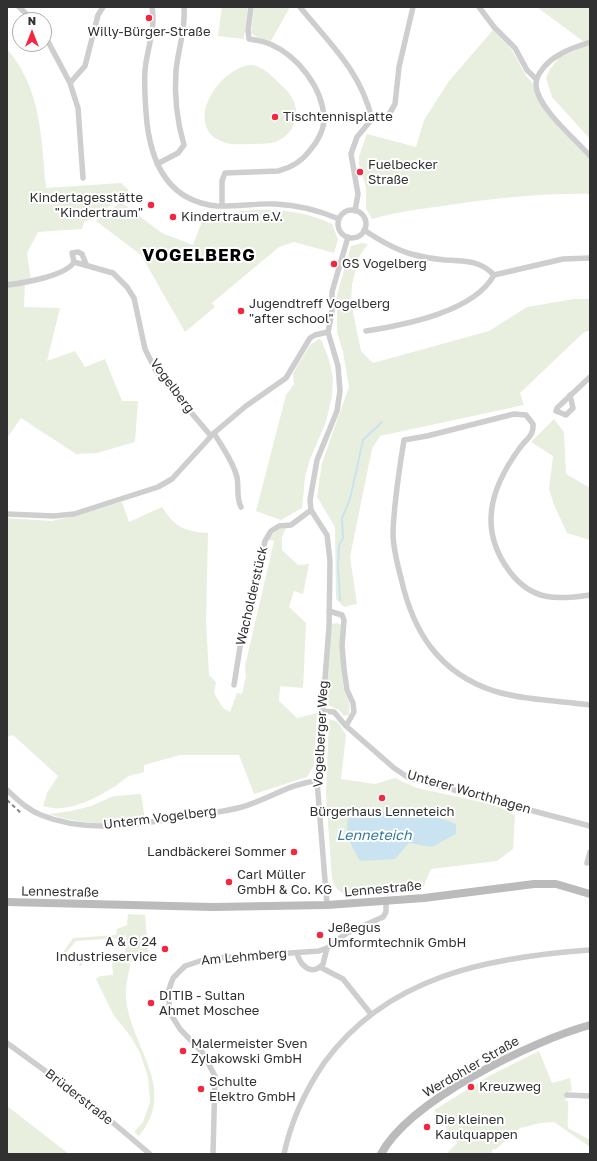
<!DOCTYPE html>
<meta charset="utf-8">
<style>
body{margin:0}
#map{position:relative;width:597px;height:1161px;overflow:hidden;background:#fff;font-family:"Golos Text",sans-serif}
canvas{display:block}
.frame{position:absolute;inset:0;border:8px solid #313131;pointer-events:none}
.north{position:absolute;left:12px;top:12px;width:40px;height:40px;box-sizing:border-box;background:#fff;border:1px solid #adadad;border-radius:50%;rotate:0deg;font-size:11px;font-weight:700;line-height:16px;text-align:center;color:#313131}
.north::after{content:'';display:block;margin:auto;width:14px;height:18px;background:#f52640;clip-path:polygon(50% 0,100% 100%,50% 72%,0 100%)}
</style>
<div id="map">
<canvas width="597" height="1161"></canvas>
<div class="frame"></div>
<div class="north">N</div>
</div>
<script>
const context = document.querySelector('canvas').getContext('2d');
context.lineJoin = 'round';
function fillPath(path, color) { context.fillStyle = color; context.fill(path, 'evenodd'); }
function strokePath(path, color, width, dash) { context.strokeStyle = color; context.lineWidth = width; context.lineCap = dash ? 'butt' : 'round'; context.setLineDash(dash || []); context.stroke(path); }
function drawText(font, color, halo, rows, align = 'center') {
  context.font = font + ' "Golos Text",sans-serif'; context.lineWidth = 4; context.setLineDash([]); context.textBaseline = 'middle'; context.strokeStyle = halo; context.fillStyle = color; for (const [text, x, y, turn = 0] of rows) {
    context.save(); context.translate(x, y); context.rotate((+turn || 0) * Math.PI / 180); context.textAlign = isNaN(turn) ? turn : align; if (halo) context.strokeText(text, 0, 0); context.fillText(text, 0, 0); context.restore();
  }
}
fillPath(new Path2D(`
 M 222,7 L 248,7 L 244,39 L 218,36 Z
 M 254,7 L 290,7 L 271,41 L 255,36 L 251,33 Z
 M 537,7 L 590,7 L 590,39 L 584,42 Z
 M 493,30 L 512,50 L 527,77 L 532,82 C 540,114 568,136 590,160 L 590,194 C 545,193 501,198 456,204 C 428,208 400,211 372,219 L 366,209 L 366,187 L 359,165 L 359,156 L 367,134 L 416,147 L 424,120 L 449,81 Z
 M 590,45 L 590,139 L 552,97 L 546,78 L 550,69 L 560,57 Z
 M 7,49 C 42,89 41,139 46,188 L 121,183 L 129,190 L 95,218 L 84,222 L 82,229 L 38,232 L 27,253 L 31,280 L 25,281 L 24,307 L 60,308 L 47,361 L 75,351 L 85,367 L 105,359 L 122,401 L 138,401 L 135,442 L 97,453 L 76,454 L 21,418 L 7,438 Z
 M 253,65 C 264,68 270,74 278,82 C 283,87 289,91 292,98 C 302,115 293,136 275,142 C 267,144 258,144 250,144 C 242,144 234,145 226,143 C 178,128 221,64 253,65 Z
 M 121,202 L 162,233 L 193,245 L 206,211 C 222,214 237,211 253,210 C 280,209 307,212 332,224 L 338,239 L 334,253 L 294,242 L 279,247 L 212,303 L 215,307 L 185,332 L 141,255 L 96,221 Z
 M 362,243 L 368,244 L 360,255 L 352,284 L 351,302 L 361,351 L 373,363 L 489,331 L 527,307 L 574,299 L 590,299 L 590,330 L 583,333 L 520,393 L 524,405 L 380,436 L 372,449 L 350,557 L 357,604 L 344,607 L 336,599 L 335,527 L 317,497 L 322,463 L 349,387 L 343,352 L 337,332 L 337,295 L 351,246 Z
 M 319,339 L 322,341 L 329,360 L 333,378 L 332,396 L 326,422 L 310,459 L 305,477 L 302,508 L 281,520 L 256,511 L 286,395 L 294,384 L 293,374 L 296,368 L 310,345 Z
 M 554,419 L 564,432 L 566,474 L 590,488 L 590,540 L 567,533 L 554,505 L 549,489 L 553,456 L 531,442 Z
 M 122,502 L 129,522 L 162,507 C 176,528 184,531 208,533 L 206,622 L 209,675 L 216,682 L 214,693 L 223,708 L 230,712 L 237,693 L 242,694 L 246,676 L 245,666 L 274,541 L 268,539 L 278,529 L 286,528 L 282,537 L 282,550 L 298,565 L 309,564 L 303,594 L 294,591 L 289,607 L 306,623 L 303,688 L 280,686 L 279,701 L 297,718 L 317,713 L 314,765 L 307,777 L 254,794 L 239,755 L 180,755 L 144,765 L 144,772 C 140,774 134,774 129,776 C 124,779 119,784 114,787 C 94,799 67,814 43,806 L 47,793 L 58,776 L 13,735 L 7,737 L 7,518 L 51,521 L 75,516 Z
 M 337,623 L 341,625 C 341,645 340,666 343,685 C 345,699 352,700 349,715 L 344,716 L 339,710 L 328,705 L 325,697 L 332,624 Z
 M 329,719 L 338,722 L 346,735 L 341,779 L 375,784 L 395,778 L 417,788 L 495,805 L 515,815 L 513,849 L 497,861 L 431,869 L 423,888 L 345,895 L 336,888 L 332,880 L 326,793 Z
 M 141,794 L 145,820 C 116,827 77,824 49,814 L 71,811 L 91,806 L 114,796 Z
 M 128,914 L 145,915 L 149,960 L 131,961 C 129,972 125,986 126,998 C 130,1047 179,1088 139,1136 L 134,1132 L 143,1122 L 150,1102 L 148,1077 L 140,1053 L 131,1037 L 113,1014 L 96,979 L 100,976 L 113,975 L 112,959 L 85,960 L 81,966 L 78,966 L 85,957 L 125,954 L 126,935 L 119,938 L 76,941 L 66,953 L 62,954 L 73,938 L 116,935 L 117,929 L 127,925 Z
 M 539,1051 L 552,1083 L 570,1078 L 572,1091 L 568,1092 L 565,1101 L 568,1101 C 569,1109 567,1118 568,1128 L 590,1140 L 590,1147 L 554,1122 L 541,1123 L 520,1128 L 496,1149 L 493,1149 L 491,1154 L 446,1154 L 457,1143 L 434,1110 L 491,1075 Z
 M 7,1106 L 69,1154 L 7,1154 Z`), '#e8efde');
fillPath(new Path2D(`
 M 351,813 C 387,812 423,810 456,824 L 456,834 L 432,847 L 409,843 L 395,859 L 360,861 C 352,846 341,830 351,813 Z`), '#c9e3f0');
strokePath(new Path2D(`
 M 340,600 L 338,566 L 339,546 L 343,538 L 342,518 L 350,499 L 363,440 L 382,422`), '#c9e3f0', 2);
strokePath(new Path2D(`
 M 19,7 L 33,20
 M 152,7 C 156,28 147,49 145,70 C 144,84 145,98 146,112 C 149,158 165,201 217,206 C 236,207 256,203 275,204 C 298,205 318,210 339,219
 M 300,7 C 330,44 360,70 372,119
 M 479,7 L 494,27 L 515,48 L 527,70 L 536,79
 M 44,34 L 70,83
 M 590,42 C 580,46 568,49 559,55 C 549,60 535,74 536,86 C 538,108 575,139 590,156
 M 157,164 L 178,153 L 184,145 C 177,121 174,97 176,71 C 178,49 186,29 184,7
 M 83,178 L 78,108 L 70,83 L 85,66 L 98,15 L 103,7
 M 222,206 L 222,181 L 225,173 L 278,171 C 291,168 303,160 311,149 C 318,141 324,129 324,119 C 323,88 298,56 270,44 C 264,41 256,40 249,39 L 248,30 L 251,7
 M338 224a14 14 0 1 1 28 0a14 14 0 1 1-28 0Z
 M 355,211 L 358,194 L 351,154 L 357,137 L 372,119 L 388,116 L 395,104 L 399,67 L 413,7
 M 364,230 C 379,240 394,249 411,254 C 422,257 434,259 445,260 C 464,261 480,260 494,275 L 563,259 L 590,258
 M 86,264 L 82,254 L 78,252 L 72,253 L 74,262 L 113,273 L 127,287 L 134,298 L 145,349 L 156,371 L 211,436
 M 7,285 C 23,283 66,276 74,262
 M 366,331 C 404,325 474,312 494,275
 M 570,395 L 573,408 L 566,415 L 556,411 L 557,408 L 590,377
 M 214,433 C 222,447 233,461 237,477 C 239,487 236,498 241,507
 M 7,514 L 54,516 L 74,514 L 158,487 L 172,479 L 214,433 L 246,406 L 286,378 L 310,338 L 315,335 L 328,332
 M 590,595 C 557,600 532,601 510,572 C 478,530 490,489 519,449 C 526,439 534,436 533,424 L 526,415 L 514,414 L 427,436 L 404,440 C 399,471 394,501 393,533 C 393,548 397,563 401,578 C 413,632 439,673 494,691 C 524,700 559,701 590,705
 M 329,611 L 342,615 L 344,620 L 342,646 L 344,669 L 347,690 L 353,703 L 354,712 L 346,726
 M 234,685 L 240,647 L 265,541 L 271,531 L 279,526 L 291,525 L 311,510
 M 322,711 L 334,712 L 346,726 L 394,768 L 409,778 L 590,826
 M 7,790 C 18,800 28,810 41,815 C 87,834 138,824 185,817 C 204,814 224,812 242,807 C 267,800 291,783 317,781
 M 587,863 L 590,852
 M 327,905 L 317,781 L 329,627 L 330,561 L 327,535 L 311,510 L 310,500 L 317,460 L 337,411 L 340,391 L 338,366 L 328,332 L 332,313 L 332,292 L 348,237
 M 297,953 C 300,965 311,977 323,964 L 327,948
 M 320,967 L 343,979 L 371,1014
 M 7,1043 L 92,1105 L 150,1154
 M 567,1095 L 590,1096
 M 213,1154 L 215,1076 L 202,1052 L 180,1029 L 170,1013 L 168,992 L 173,978 L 185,966 L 206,959 L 319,951 L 327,948 L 347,933 L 383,917 L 386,912 L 386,901
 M 284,1154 C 291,1121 305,1091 324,1063 C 387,976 489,957 590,950`), '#cecece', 5.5);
strokePath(new Path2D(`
 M 7,902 L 213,907 L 327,905 L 424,898 L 534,884 L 556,884 L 590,894
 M 381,1154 C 410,1100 532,1041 590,1025`), '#bbb', 8);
strokePath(new Path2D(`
 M 7,800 L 22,814`), '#868686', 2, [4, 3]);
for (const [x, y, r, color] of [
 [149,18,4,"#f52640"],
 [275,117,4,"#f52640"],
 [360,172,4,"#f52640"],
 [151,205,4,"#f52640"],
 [173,217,4,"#f52640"],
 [334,264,4,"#f52640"],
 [241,311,4,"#f52640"],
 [382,798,4,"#f52640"],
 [294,852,4,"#f52640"],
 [229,882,4,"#f52640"],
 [320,935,4,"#f52640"],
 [165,949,4,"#f52640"],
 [151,1003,4,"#f52640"],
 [183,1051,4,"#f52640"],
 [471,1087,4,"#f52640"],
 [201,1089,4,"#f52640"],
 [427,1127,4,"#f52640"]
]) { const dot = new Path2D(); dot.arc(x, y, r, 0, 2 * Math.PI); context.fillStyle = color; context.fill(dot); strokePath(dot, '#fff', 1.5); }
drawText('13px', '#313131', '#fff', [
 ["Willy-Bürger-Straße",149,32,"center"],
 ["Tischtennisplatte",283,117],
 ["Fuelbecker",368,165],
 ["Straße",368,180],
 ["Kindertagesstätte",143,198,"right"],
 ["\"Kindertraum\"",143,213,"right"],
 ["Kindertraum e.V.",181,217],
 ["GS Vogelberg",342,264],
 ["Jugendtreff Vogelberg",249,304],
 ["\"after school\"",249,319],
 ["Bürgerhaus Lenneteich",382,812,"center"],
 ["Landbäckerei Sommer",286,852,"right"],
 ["Carl Müller",237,875],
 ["GmbH & Co. KG",237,890],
 ["Jeßegus",328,928],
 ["Umformtechnik GmbH",328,943],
 ["A & G 24",157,942,"right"],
 ["Industrieservice",157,957,"right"],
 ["DITIB - Sultan",159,996],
 ["Ahmet Moschee",159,1011],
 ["Malermeister Sven",191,1044],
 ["Zylakowski GmbH",191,1059],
 ["Schulte",209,1082],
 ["Elektro GmbH",209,1097],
 ["Kreuzweg",479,1087],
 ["Die kleinen",435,1120],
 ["Kaulquappen",435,1135]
], 'left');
drawText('13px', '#313131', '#fff', [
 ["Vogelberg",172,386,53],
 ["Wacholderstück",252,596,-77],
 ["Vogelberger Weg",321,734,-87],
 ["Unterer Worthhagen",469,792,16],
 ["Unterm Vogelberg",160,818,-7],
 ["Lennestraße",383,889,-5],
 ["Lennestraße",60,892,1],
 ["Am Lehmberg",244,957,-5],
 ["Werdohler Straße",471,1067,-30],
 ["Brüderstraße",79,1097,38]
]);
drawText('italic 14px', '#367a9c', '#fff', [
 ["Lenneteich",374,836]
]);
context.letterSpacing = '1px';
drawText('bold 17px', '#000', '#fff', [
 ["VOGELBERG",199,256]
]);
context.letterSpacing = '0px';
</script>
